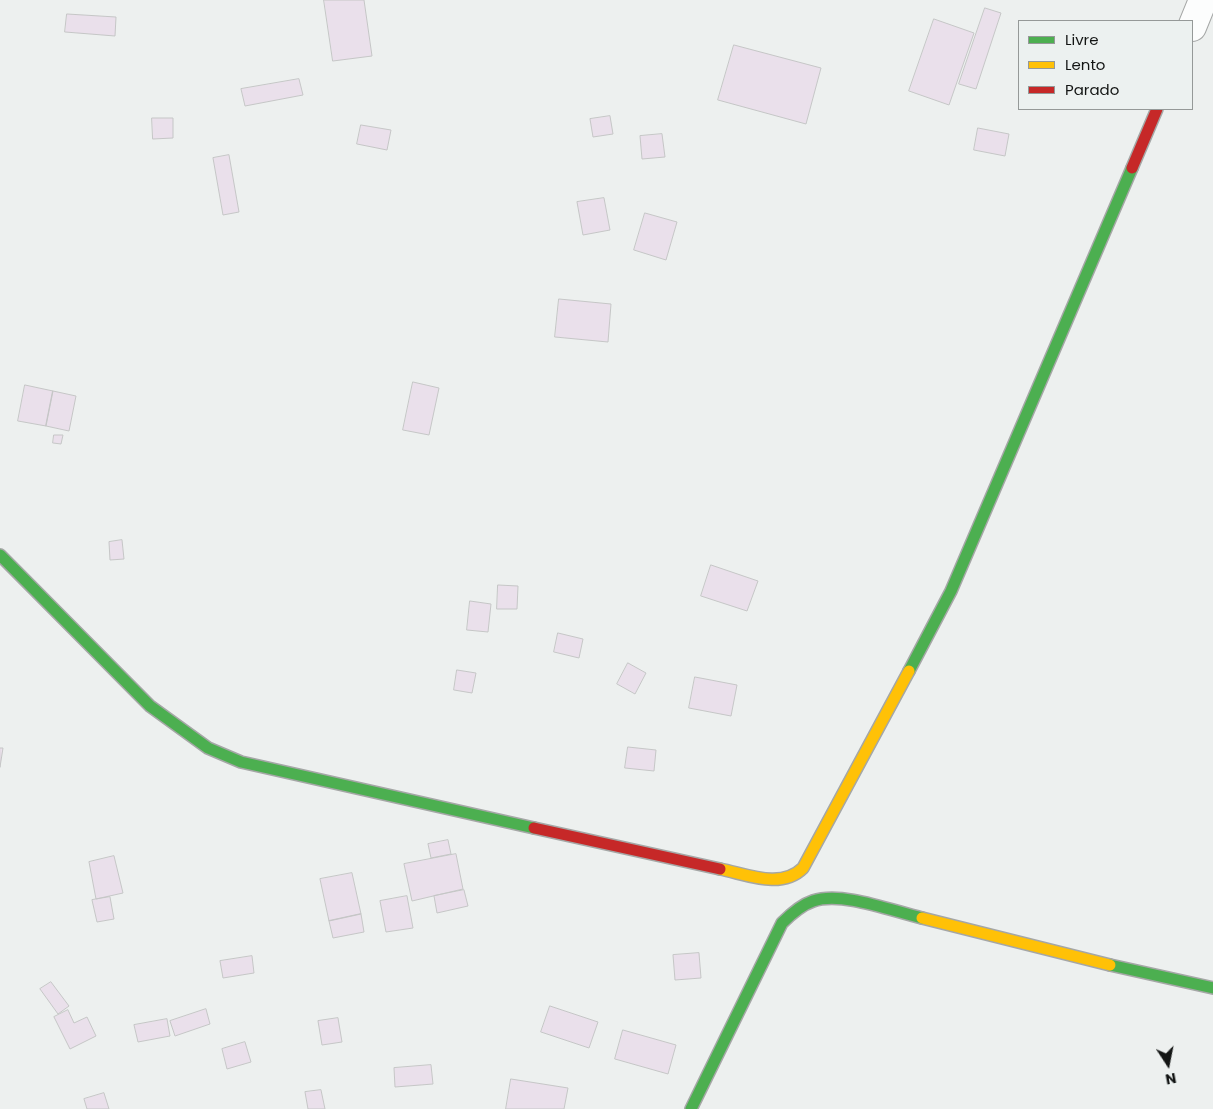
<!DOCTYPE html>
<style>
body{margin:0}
#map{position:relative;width:1213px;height:1109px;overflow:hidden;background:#edf0ef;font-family:Poppins,sans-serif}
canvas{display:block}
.legend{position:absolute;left:1018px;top:20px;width:175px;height:90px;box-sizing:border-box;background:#ecf1f0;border:1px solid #959998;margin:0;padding:6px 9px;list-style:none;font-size:15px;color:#131514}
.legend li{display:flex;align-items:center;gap:10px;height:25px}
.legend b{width:25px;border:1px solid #959998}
.north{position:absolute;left:1143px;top:1039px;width:50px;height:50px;-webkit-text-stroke:4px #ecf1f0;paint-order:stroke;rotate:169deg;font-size:14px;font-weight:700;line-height:20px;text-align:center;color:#131514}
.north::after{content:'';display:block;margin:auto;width:18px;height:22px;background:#131514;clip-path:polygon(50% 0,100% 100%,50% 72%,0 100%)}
</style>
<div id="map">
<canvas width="1213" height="1109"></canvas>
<ul class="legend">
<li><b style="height:6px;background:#4caf50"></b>Livre</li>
<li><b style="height:6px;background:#ffc107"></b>Lento</li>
<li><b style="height:6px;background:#c62828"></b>Parado</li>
</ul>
<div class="north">N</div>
</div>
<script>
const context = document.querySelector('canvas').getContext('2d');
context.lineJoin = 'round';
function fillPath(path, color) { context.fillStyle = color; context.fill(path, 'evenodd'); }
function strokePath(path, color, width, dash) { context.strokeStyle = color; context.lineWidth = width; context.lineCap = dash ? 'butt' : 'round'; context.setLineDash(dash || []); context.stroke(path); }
const building = new Path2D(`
 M 324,0 L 364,0 L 372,56 L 333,61 Z
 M 985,8 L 1001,13 L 976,89 L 959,84 Z
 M 67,14 L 116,17 L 115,36 L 65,32 Z
 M 934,19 L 974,33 L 949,105 L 909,91 Z
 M 734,45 L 821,68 L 806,124 L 718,100 Z
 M 299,79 L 303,95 L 245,106 L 241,89 Z
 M 610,116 L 613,134 L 593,137 L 590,119 Z
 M 152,118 L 173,118 L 173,138 L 153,139 Z
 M 361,125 L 391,130 L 387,150 L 357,144 Z
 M 978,128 L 1009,134 L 1005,156 L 974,150 Z
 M 662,134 L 665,157 L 642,159 L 640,136 Z
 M 229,155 L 239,212 L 223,215 L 213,158 Z
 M 604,198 L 610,230 L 583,235 L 577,202 Z
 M 645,213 L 677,222 L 666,260 L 634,250 Z
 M 559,299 L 611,304 L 608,342 L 555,337 Z
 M 413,382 L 439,388 L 429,435 L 403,430 Z
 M 25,385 L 53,391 L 46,426 L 18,421 Z
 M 53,391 L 76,396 L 69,431 L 46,426 Z
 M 54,435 L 63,435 L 61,444 L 53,443 Z
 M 122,540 L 124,559 L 110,560 L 109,542 Z
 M 711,565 L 758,581 L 747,611 L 701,596 Z
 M 498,585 L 518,586 L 517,609 L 497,609 Z
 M 470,601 L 491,604 L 488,632 L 467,630 Z
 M 558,633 L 583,639 L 579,658 L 554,652 Z
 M 628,663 L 646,673 L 635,694 L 617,684 Z
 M 457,670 L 476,673 L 472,693 L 454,690 Z
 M 695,677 L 737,685 L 731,716 L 689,708 Z
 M 628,747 L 656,750 L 654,771 L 625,768 Z
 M 0,748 L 3,748 L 0,767 Z
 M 448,840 L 451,854 L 431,858 L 428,844 Z
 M 456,854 L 463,889 L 412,901 L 404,864 Z
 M 114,856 L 123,893 L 96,899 L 89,862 Z
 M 352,873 L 361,914 L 329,921 L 320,879 Z
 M 464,890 L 468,906 L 437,913 L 434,896 Z
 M 407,896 L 413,928 L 386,932 L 380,901 Z
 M 110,897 L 114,919 L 97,922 L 92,900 Z
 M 361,914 L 364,932 L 333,938 L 329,921 Z
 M 699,953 L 701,978 L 675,980 L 673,955 Z
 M 252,956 L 254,973 L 223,978 L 220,961 Z
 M 51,982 L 69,1006 L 58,1014 L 40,989 Z
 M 550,1006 L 598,1022 L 589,1048 L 541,1032 Z
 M 206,1009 L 210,1024 L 175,1036 L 170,1021 Z
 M 68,1010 L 74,1023 L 87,1017 L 96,1036 L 70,1049 L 54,1017 Z
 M 338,1018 L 342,1042 L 322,1045 L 318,1021 Z
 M 167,1019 L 170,1036 L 138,1042 L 134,1025 Z
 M 623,1030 L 676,1045 L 668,1074 L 615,1059 Z
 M 245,1042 L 251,1062 L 227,1069 L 222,1049 Z
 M 431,1065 L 433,1084 L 395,1087 L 394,1068 Z
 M 511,1079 L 568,1088 L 564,1109 L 506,1109 Z
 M 321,1090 L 325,1109 L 308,1109 L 305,1092 Z
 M 104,1093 L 109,1109 L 87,1109 L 84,1099 Z`);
fillPath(building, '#eae0eb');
strokePath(building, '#c5c6c6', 1);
const street = new Path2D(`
 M 1192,27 L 1203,0`);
const fast = new Path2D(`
 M 0,555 L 150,706 L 208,748 L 241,762 L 534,828
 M 909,671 L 951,591 L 1132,168
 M 1110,965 L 1213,988
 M 691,1109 L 782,923 C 791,914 801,905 813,901 C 842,891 892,911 922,918`);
const slow = new Path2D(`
 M 720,869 C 746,874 781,890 803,868 L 909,671
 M 922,918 L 1110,965`);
const jam = new Path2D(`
 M 1132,168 L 1157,109
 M 534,828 L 720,869`);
strokePath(street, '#a5a7a6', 30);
strokePath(fast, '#a5a7a6', 14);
strokePath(slow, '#a5a7a6', 14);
strokePath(jam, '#a5a7a6', 14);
strokePath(street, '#fcfdfd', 28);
strokePath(fast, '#4caf50', 11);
strokePath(slow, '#ffc107', 11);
strokePath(jam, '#c62828', 11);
</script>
